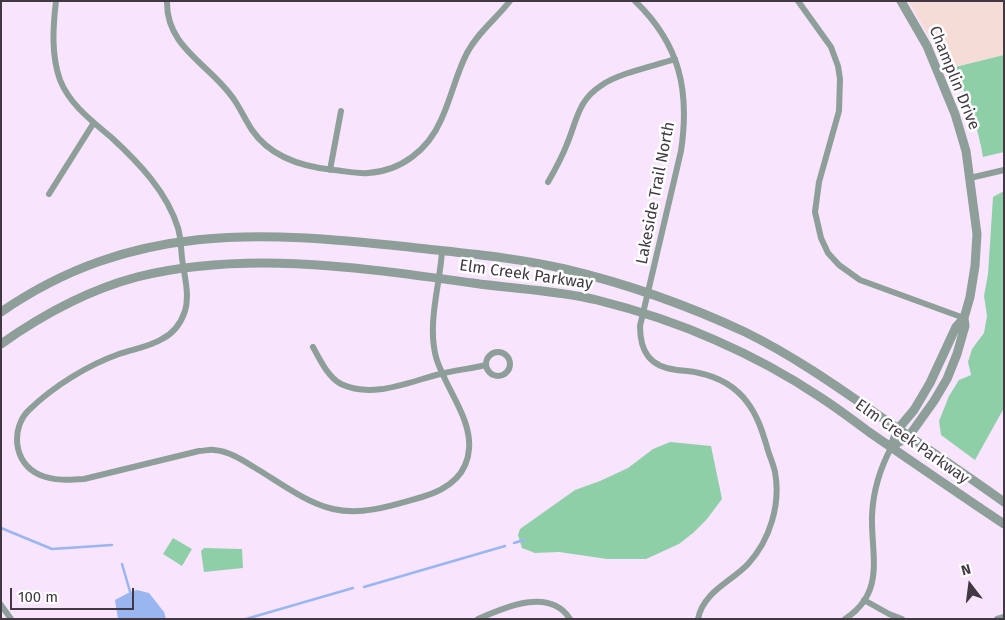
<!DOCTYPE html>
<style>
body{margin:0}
#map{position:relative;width:1005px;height:620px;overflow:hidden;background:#f9e4fe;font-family:"Fira Sans",sans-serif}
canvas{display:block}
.frame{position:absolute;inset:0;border:2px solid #423844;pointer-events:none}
.north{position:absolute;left:945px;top:560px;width:50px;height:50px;-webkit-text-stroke:4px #fff;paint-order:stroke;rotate:345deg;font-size:14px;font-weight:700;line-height:20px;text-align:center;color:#423844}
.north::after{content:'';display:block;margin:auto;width:18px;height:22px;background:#423844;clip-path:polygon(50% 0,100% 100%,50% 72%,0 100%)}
.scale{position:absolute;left:10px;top:588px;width:124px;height:22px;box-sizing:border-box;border:2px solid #423844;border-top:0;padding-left:6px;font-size:15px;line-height:18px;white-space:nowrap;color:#423844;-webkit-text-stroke:4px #fff;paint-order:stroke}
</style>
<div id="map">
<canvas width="1005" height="620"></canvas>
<div class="frame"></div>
<div class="north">N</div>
<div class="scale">100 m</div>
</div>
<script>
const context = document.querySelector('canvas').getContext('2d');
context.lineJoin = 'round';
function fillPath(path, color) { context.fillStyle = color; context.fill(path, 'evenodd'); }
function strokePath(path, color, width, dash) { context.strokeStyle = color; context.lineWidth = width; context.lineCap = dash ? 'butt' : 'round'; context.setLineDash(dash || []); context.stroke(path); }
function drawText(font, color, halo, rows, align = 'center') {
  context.font = font + ' "Fira Sans",sans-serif'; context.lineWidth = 5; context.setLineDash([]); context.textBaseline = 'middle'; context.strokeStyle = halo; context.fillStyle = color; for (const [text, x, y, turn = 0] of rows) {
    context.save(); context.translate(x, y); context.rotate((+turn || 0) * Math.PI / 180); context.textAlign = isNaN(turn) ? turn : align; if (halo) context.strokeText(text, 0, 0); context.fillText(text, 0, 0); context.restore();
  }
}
fillPath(new Path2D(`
 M 908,1 L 1004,1 L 1004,55 L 944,69 L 931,40 Z`), '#f6dcd6');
fillPath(new Path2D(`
 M 1004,55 L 1004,152 L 983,157 C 978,126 966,97 955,67 Z
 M 1004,191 L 1004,408 L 975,460 L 941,435 L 939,421 L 949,396 L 959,380 L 971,375 L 968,362 L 972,349 L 984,333 L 987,316 L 984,296 L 988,274 L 993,197 Z
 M 670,442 L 711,446 L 722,499 L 707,519 L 693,533 L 679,544 L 646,559 L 607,559 L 559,552 L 535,553 L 522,548 L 518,535 L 520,529 L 575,490 L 600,481 L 628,468 L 653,449 Z
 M 173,538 L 192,549 L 182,566 L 163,554 Z
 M 204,548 L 242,549 L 243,568 L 204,572 L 201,551 Z`), '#8fcfa8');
fillPath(new Path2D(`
 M 137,590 L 149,593 L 164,612 L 166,619 L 118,619 L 115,600 L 130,592 Z`), '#99b6f0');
strokePath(new Path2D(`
 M 1,528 L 52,549 L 112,545
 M 514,543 L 524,540
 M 122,564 L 131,595
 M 364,587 L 505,546
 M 246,619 L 353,588`), '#99b6f0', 2.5);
strokePath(new Path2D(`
 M 56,1 C 53,27 51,55 60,80 C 70,105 92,121 112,138 C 139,163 167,192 178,228 C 181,238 181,249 182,258 C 184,275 190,294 185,311 C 181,323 174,333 162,339 C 149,347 133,349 119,354 C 88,365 54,386 30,409 C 10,427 13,464 40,475 C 54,481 69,480 84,479 L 199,451 C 204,451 210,449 214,450 C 228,451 241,459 252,466 C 278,481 304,502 333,509 C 362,516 394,505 422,497 C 446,490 467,476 469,449 C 472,418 444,386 436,357 C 427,323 440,285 442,251
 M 167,1 C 166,49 212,65 235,101 C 241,110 246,121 252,130 C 271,158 303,167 334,170 C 345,171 357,174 368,173 C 401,171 428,150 441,120 C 451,99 456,74 467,53 C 478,32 496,19 510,1
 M 635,1 C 680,44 690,91 681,151 L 640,326 C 640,352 650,367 677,370 C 684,371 692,371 699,373 C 718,377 735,386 747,402 C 757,415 762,430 767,447 C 769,455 773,463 775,472 C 781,504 770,540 748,564 C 731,582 703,592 698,619
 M 798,1 L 831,47 L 838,66 L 840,79 L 839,111 L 819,182 L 815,212 L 821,238 L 828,253 L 839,265 L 860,280 L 964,318
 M 330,170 L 341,111
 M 970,178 L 1004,170
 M 548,182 C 555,170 562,157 567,144 C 577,120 578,100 602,85 C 619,73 654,66 675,59
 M 49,194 L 93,124
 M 313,347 C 320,360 328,377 341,384 C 373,399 408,382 440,374 C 455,370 470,369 486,365
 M486 364a12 12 0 1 1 24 0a12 12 0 1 1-24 0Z
 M 864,600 L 889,614 L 902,619
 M 1,605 L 11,619
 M 478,619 C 505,607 550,587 570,619
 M 845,619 C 886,592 871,556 872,516 C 873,491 880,468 892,446
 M 997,619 L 1004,617`), '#8d9f98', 6);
strokePath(new Path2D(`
 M 1,312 C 132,222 259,231 409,247 C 461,253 514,257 565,269 C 628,284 687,305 745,332 C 792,355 835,385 878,415 C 920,444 962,472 1004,502
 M 1,344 C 42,315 88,290 137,277 C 247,250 362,268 473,283 C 514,289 556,290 597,300 C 637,310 677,323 715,340 C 752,356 787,375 820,397 C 837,408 853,420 869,432 C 914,463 959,494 1004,524
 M 892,446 L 909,436 L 934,401 L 947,379 L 957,354 L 965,326 L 964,318 L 970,297 L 975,266 L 977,234 L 966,151 L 955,114 L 927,46 L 901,1
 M 892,446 L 898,429 L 914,410 L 930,383 L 956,327 L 964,318`), '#8d9f98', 9);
drawText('16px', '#423844', '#fff', [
 ["Champlin Drive",954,78,68],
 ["Lakeside Trail North",656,193,-79],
 ["Elm Creek Parkway",526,275,8],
 ["Elm Creek Parkway",912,442,35]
]);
</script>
